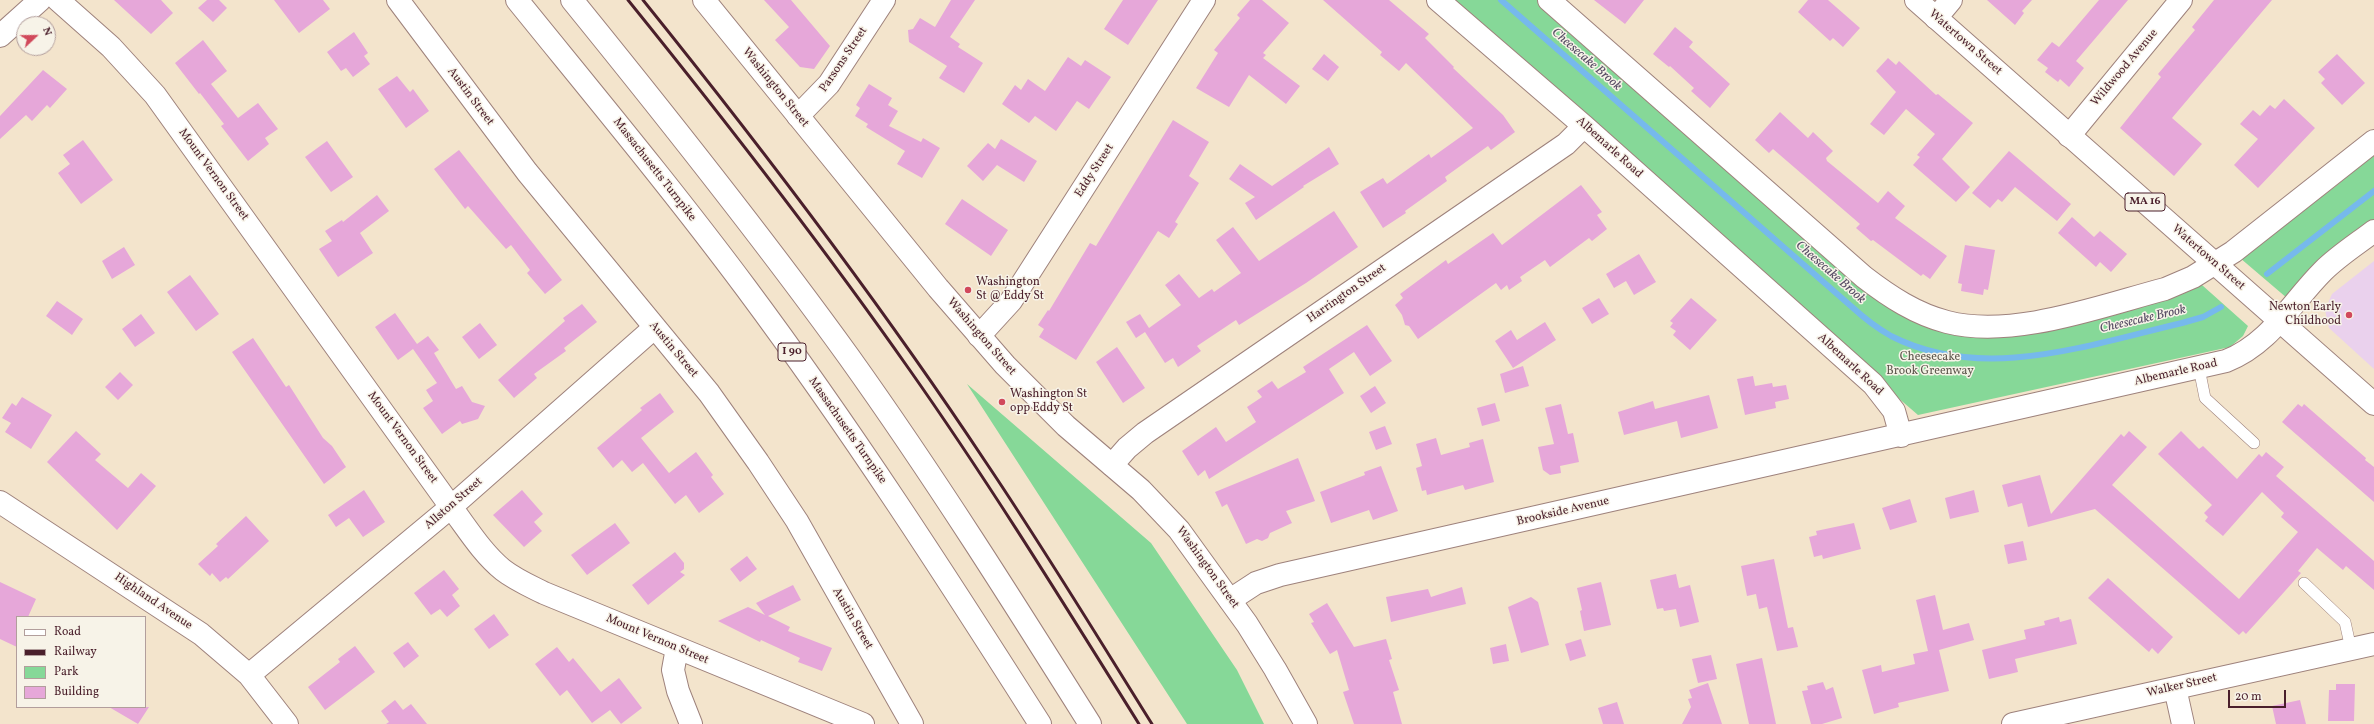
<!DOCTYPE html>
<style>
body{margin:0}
#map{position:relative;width:2374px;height:724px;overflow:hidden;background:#f3e4cc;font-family:Vollkorn,serif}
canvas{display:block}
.legend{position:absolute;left:16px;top:616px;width:130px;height:92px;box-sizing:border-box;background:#f7f3e8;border:1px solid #b29e9c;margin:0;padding:5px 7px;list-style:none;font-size:12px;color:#4a1f2b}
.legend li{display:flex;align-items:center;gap:8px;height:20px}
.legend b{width:20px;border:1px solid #b29e9c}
.north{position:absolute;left:16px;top:16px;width:40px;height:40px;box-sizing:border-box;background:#f7f3e8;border:1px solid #b29e9c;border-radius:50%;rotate:68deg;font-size:11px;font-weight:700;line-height:16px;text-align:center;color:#4a1f2b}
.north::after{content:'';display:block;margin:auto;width:14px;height:18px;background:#d1495b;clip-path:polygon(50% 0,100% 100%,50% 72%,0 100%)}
.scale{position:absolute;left:2228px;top:690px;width:58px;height:18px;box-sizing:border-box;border:2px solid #4a1f2b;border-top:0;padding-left:5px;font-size:12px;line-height:14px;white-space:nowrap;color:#4a1f2b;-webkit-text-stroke:3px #f7f3e8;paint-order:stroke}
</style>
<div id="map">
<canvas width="2374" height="724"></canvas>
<ul class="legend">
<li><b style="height:5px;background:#fff"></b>Road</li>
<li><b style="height:5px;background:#4a1f2b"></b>Railway</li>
<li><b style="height:11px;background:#86d898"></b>Park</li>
<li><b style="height:11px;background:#e6a7d9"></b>Building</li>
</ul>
<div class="north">N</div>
<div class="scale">20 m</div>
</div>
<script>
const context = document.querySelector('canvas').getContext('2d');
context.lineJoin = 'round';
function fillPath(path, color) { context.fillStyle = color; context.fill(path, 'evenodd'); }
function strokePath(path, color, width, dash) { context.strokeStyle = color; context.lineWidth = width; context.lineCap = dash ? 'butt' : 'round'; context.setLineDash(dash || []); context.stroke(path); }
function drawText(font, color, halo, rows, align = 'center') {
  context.font = font + ' Vollkorn,serif'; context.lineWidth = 3; context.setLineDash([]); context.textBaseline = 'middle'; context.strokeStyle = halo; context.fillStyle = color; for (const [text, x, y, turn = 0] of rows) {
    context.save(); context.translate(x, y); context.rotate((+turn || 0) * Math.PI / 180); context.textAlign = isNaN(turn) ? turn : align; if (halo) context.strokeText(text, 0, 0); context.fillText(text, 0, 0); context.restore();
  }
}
fillPath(new Path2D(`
 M 2374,261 L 2374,369 L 2329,328 L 2325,310 L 2332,294 Z`), '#ead1ed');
fillPath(new Path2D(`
 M 1437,0 L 1548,0 L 1884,292 L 1979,327 L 2193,277 L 2248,326 L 2243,336 L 2230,347 L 1918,415 Z
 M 2374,155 L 2374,231 L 2294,304 L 2233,252 L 2273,232 L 2332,189 Z
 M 967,384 L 1151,543 L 1237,670 L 1264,724 L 1187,724 Z`), '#86d898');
strokePath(new Path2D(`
 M 1501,0 L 1852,307 C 1864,318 1877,328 1891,336 C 1983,383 2088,345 2182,323 L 2203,317 L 2221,307
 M 2267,274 L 2374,191`), '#76b9ec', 6);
fillPath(new Path2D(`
 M 114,0 L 161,0 L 173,13 L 151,34 Z
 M 207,0 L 219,0 L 227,8 L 213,22 L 198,8 Z
 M 274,0 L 323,0 L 330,9 L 299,33 Z
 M 764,0 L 791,0 L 830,46 L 814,69 L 800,67 L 775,40 L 789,27 Z
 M 951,0 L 975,0 L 950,37 L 960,44 L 958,47 L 983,63 L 964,93 L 939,78 L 947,66 L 909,42 L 908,30 L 913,29 L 920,18 L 935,27 Z
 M 1123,0 L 1158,0 L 1128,45 L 1104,29 Z
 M 1250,0 L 1262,0 L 1289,23 L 1263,53 L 1266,55 L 1263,58 L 1300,86 L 1286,104 L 1249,75 L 1229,107 L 1196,88 L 1218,53 L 1214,50 L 1240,18 L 1237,15 Z
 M 1323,0 L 1389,0 L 1429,34 L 1425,38 L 1454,67 L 1453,68 L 1503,115 L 1515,132 L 1491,150 L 1488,146 L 1445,177 L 1447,181 L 1405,211 L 1406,213 L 1383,228 L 1360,192 L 1383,178 L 1387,184 L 1429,154 L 1431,158 L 1473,128 L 1406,63 L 1399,71 L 1380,55 L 1382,52 Z
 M 1594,0 L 1644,0 L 1625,24 Z
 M 1808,0 L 1828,0 L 1860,28 L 1843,47 L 1833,38 L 1830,41 L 1798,12 Z
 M 1987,0 L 2032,0 L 2022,11 L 2024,13 L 2015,25 Z
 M 2099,0 L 2128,0 L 2076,61 L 2084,68 L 2069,87 L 2060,79 L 2058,82 L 2045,72 L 2048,68 L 2037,60 L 2052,42 L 2059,47 Z
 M 2214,0 L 2272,0 L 2172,118 L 2202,144 L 2174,176 L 2120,128 L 2161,77 L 2158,74 L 2195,30 L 2192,27 Z
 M 1675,27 L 1693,42 L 1689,47 L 1730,84 L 1710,108 L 1691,91 L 1694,88 L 1670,66 L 1669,67 L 1653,54 Z
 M 354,32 L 368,53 L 364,56 L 370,64 L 353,77 L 346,68 L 341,71 L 327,52 Z
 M 203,40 L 227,71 L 211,84 L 238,118 L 258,103 L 278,129 L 265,138 L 269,144 L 248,161 L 221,126 L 224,124 L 200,93 L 199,94 L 175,63 Z
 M 1324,54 L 1339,67 L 1328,81 L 1312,69 Z
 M 2337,54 L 2365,83 L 2342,105 L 2321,83 L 2325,79 L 2318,72 Z
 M 1068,57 L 1081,66 L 1085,60 L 1111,77 L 1089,109 L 1077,101 L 1056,131 L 1035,116 L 1029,123 L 1002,104 L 1015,85 L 1021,90 L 1028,79 L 1045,91 Z
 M 1888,58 L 1896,65 L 1899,61 L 1936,95 L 1938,94 L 1973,123 L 1942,159 L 1970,187 L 1956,202 L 1913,165 L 1920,157 L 1917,155 L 1935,134 L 1906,109 L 1884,135 L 1870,124 L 1896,92 L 1876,71 Z
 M 43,70 L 67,89 L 50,108 L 47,105 L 32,121 L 26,115 L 0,139 L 0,116 Z
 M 397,76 L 410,92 L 413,89 L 429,111 L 406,128 L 378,89 Z
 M 869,84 L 892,98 L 888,105 L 898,111 L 889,126 L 921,142 L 923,138 L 940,148 L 922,178 L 897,164 L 905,151 L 866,127 L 868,124 L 855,116 L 860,108 L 856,105 Z
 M 2284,99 L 2315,128 L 2258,188 L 2234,165 L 2258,139 L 2240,124 L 2253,110 L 2260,116 L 2270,105 L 2275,109 Z
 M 1780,112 L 1808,138 L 1813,132 L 1833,151 L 1826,158 L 1827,161 L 1878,203 L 1888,191 L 1905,206 L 1895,218 L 1947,256 L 1930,279 L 1923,274 L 1921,276 L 1873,240 L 1871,241 L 1856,228 L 1860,224 L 1773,149 L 1769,153 L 1755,140 Z
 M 1173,120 L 1209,142 L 1189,176 L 1199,183 L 1175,222 L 1178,224 L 1169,238 L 1158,231 L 1076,360 L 1039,337 L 1044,329 L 1038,325 L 1048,310 L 1049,311 L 1090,243 L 1096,246 Z
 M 1001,139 L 1037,161 L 1024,182 L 997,165 L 983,181 L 967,166 L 988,143 L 995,149 Z
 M 83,140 L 113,180 L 81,204 L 58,173 L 70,164 L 63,155 Z
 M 327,141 L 353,177 L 331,192 L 305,157 Z
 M 1329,147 L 1339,164 L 1303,186 L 1304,187 L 1256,220 L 1245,203 L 1255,197 L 1229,179 L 1240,164 L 1272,186 Z
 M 459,150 L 562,280 L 545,294 L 527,273 L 530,270 L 511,245 L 506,249 L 468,206 L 465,209 L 434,169 Z
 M 2009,151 L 2071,204 L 2057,221 L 2015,187 L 2002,202 L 1998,199 L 1990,208 L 1972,193 Z
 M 1581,185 L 1602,212 L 1597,215 L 1607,229 L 1592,241 L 1589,238 L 1550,267 L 1545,260 L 1520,277 L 1522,281 L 1509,290 L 1507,285 L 1501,290 L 1496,283 L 1418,339 L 1409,326 L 1405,325 L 1402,315 L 1395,305 L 1403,298 L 1400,294 L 1446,260 L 1448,264 L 1493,233 L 1502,245 Z
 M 377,195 L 389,211 L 360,233 L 373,253 L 338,277 L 319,249 L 332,241 L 325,231 L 342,220 L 343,222 Z
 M 962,199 L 1008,230 L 991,256 L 945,224 Z
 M 1334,211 L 1358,247 L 1306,283 L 1239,325 L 1236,320 L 1197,346 L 1201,351 L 1178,367 L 1173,358 L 1165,363 L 1145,332 L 1136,338 L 1126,322 L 1140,314 L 1149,328 L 1181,305 L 1165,285 L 1179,274 L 1199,298 L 1212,289 L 1214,292 L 1241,273 L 1216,240 L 1233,227 L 1259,261 Z
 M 2072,217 L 2094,237 L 2100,231 L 2127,254 L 2111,272 L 2100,262 L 2096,267 L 2058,233 Z
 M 1965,245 L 1995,250 L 1988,290 L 1984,289 L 1983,295 L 1961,291 L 1962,284 L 1958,283 Z
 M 124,247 L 135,265 L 112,279 L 102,261 Z
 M 1639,254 L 1656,282 L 1634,295 L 1626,281 L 1614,288 L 1606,274 Z
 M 190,275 L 219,314 L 196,331 L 167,292 Z
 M 1599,298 L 1609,314 L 1592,324 L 1582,308 Z
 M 1691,298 L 1717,320 L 1690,350 L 1673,335 L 1676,331 L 1670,327 L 1673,323 L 1670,321 Z
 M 57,301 L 83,319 L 72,335 L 46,316 Z
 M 582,304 L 597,322 L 564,348 L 566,351 L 534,374 L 537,378 L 514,398 L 498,380 L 565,321 L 563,318 Z
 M 395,313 L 417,344 L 428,336 L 439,350 L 434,353 L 456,389 L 462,386 L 472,402 L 485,406 L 478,419 L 462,424 L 460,421 L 442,434 L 423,408 L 433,401 L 426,390 L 437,383 L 413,349 L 398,360 L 375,327 Z
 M 141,314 L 155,333 L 135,347 L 122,329 Z
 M 1545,322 L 1556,340 L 1513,368 L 1495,341 L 1511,330 L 1517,340 Z
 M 480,323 L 497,345 L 479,359 L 462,337 Z
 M 1367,325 L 1392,361 L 1370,376 L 1354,352 L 1329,369 L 1344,393 L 1209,479 L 1205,470 L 1198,476 L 1182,451 L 1216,427 L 1226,442 L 1256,422 L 1247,407 L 1262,397 L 1257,391 L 1272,381 L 1278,389 L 1306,372 L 1303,367 Z
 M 253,338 L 286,387 L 289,385 L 323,438 L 332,446 L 346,467 L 324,484 L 232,352 Z
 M 1117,347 L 1145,388 L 1123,403 L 1096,362 Z
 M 1523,366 L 1529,386 L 1505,393 L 1500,374 Z
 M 120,372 L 133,385 L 118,400 L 105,387 Z
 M 1753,376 L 1755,386 L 1772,383 L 1773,387 L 1786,385 L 1789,399 L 1775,402 L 1776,408 L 1745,415 L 1737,379 Z
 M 1375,386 L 1386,403 L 1371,413 L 1360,396 Z
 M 660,393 L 674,412 L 641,438 L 669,473 L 696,452 L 713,475 L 711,477 L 724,494 L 699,513 L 686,495 L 675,504 L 643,463 L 632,472 L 622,460 L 613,468 L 597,448 L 642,410 L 640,408 Z
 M 1709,395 L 1718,428 L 1681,438 L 1677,421 L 1624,435 L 1618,412 L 1653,401 L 1655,409 Z
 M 22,397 L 52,415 L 31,449 L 5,432 L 11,423 L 2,418 L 12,403 L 16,406 Z
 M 1495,403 L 1500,421 L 1482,426 L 1477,408 Z
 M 1561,404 L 1568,434 L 1573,433 L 1579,462 L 1560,466 L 1561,473 L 1550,475 L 1543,470 L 1538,447 L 1554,444 L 1545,408 Z
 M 2298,404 L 2302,407 L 2304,404 L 2366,458 L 2365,460 L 2374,467 L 2374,502 L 2282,422 Z
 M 1385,426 L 1392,444 L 1376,450 L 1369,432 Z
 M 76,431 L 101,454 L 95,460 L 128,488 L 141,473 L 156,486 L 117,530 L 47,462 Z
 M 2129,431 L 2147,447 L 2112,485 L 2239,599 L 2298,532 L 2281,517 L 2284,513 L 2262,492 L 2223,536 L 2205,521 L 2208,517 L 2204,513 L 2212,505 L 2158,454 L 2181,431 L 2199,449 L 2203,446 L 2237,479 L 2259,454 L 2262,457 L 2266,452 L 2284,467 L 2276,476 L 2374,561 L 2374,590 L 2346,566 L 2343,570 L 2317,548 L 2298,571 L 2301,573 L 2277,600 L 2246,634 L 2243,631 L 2239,635 L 2095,509 L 2028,527 L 2022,503 L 2008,507 L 2002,485 L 2040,475 L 2051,514 L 2121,434 L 2124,437 Z
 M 1436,438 L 1441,455 L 1470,447 L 1469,443 L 1483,439 L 1494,482 L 1465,490 L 1463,485 L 1427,495 L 1426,490 L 1422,491 L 1416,468 L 1422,466 L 1416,444 Z
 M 1298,458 L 1315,501 L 1286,511 L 1292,523 L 1270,533 L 1268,538 L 1262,541 L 1257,539 L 1246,544 L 1227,504 L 1222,507 L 1215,492 Z
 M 1381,466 L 1398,511 L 1373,520 L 1369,510 L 1331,523 L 1320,492 L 1365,475 L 1364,472 Z
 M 364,490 L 385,522 L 363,537 L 349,518 L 336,527 L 328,515 Z
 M 522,490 L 543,514 L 534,522 L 542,531 L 524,547 L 493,515 Z
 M 1974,490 L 1979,512 L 1950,519 L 1945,498 Z
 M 1910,499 L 1917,522 L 1890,530 L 1882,508 Z
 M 246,516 L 269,541 L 228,579 L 226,577 L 220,582 L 212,573 L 210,576 L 198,564 L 218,546 L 216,544 Z
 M 615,523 L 630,543 L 587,575 L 571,555 Z
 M 1854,523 L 1861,549 L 1823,559 L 1822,555 L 1814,557 L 1809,537 L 1817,535 L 1816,531 Z
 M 2023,541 L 2027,560 L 2008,564 L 2004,545 Z
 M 675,552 L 684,563 L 684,569 L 680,572 L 685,575 L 648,605 L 632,585 Z
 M 747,556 L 757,569 L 740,582 L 730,569 Z
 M 1774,559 L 1788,628 L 1793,627 L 1798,647 L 1777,651 L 1767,607 L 1759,609 L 1756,594 L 1747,596 L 1741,566 Z
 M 444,570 L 459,589 L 452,595 L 460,606 L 447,617 L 440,609 L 431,615 L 414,593 Z
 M 1676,574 L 1679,588 L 1690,585 L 1699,622 L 1680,627 L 1676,609 L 1664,611 L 1663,608 L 1657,609 L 1650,580 Z
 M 2108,578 L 2173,637 L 2158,654 L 2152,648 L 2149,652 L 2088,598 Z
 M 0,582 L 36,599 L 28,617 L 17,617 L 17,647 L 0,639 Z
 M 1601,582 L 1611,625 L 1584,631 L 1580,611 L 1582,610 L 1577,588 Z
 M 793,585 L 801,600 L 768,616 L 790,627 L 788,631 L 832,648 L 822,671 L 798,662 L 800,658 L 761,640 L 760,642 L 718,621 L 748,607 L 765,615 L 756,603 Z
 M 1462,587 L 1466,604 L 1391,622 L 1386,597 L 1428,589 L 1431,597 Z
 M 1935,595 L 1943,630 L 1969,623 L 1974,640 L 1939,650 L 1949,691 L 1898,703 L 1899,707 L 1874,714 L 1862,670 L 1881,665 L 1882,672 L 1915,664 L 1913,654 L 1928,651 L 1916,600 Z
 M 1531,597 L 1538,602 L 1549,645 L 1521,653 L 1508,607 Z
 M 1327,603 L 1354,647 L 1386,639 L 1392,659 L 1389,660 L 1399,690 L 1393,692 L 1402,724 L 1354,724 L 1343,692 L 1349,690 L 1337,650 L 1330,654 L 1311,623 L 1314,622 L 1309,614 Z
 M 494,614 L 509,635 L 489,649 L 474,629 Z
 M 2059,617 L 2060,622 L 2071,619 L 2077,644 L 2015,659 L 2018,672 L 1989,679 L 1982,650 L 2026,639 L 2024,630 L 2045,625 L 2044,621 Z
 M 1581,639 L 1586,656 L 1570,661 L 1565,644 Z
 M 408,642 L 419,656 L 404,668 L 393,653 Z
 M 1506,644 L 1509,661 L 1493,664 L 1490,648 Z
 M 355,646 L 375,672 L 325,710 L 308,687 L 340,662 L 338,659 Z
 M 557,647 L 569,662 L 573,658 L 601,692 L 619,678 L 642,708 L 621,724 L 610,710 L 592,723 L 567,690 L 560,696 L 535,664 Z
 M 1711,655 L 1717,679 L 1698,683 L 1692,659 Z
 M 1762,658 L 1776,724 L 1749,724 L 1736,664 Z
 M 1823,682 L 1826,690 L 1833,687 L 1842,718 L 1822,724 L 1811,724 L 1802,691 L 1808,690 L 1807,686 Z
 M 1708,683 L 1722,724 L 1682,724 L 1691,707 L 1688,699 L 1692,698 L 1689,690 Z
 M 2336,684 L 2355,684 L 2354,721 L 2328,721 L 2329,690 L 2336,690 Z
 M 395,700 L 403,710 L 411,704 L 427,724 L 386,724 L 389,722 L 381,711 Z
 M 2300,700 L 2306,724 L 2276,724 L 2272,706 Z
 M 1617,702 L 1624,724 L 1603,724 L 1598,708 Z
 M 109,707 L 149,707 L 138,724 Z`), '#e6a7d9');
const service = new Path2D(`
 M 2199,368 L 2205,398 L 2254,443
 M 2304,583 L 2345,622 L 2351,649`);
const minor = new Path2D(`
 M 58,0 L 111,47 L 155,95 L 451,507 C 467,528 482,553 503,570 C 516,580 530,586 544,593 L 863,724
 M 1438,0 L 1584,126 L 1873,384 L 1894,411 L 1901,436
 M 1549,0 L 1864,277 C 1890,297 1916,314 1947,322 C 2013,339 2100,306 2165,289 L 2193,277 L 2233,252 L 2374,141
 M 1936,18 L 1951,0
 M 0,36 L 40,0
 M 798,116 L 829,84 L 884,0
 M 2069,136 L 2181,0
 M 979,336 L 1011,301 L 1204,0
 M 1112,465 L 1127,448 L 1145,433 L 1566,144 L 1584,126
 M 0,502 L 201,634 L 249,675 L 287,724
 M 1230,600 L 1256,583 L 1280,575 L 2226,361 C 2270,344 2291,303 2323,271 C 2338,256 2357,244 2374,231
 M 677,648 L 673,670 L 678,691 L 691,724
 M 249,675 L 451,507 L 654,328
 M 2175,688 L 2183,724
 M 2013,724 L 2374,644`);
const secondary = new Path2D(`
 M 398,0 L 527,172 L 709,393 L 758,462 L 797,521 L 912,724
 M 704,0 L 938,288 L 1005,365 L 1066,426 L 1141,490 L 1179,530 L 1247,624 L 1275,669 L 1306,724`);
const primary = new Path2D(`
 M 1916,0 L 2374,404`);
const motorway = new Path2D(`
 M 517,0 C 594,95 673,190 746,288 C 851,429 946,576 1040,724
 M 572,0 C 667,117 761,235 849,357 C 934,476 1012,600 1090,724`);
strokePath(service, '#9e827c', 12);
strokePath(minor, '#9e827c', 24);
strokePath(secondary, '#9e827c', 24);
strokePath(primary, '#9e827c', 24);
strokePath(motorway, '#9e827c', 24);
strokePath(service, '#fff', 11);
strokePath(minor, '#fff', 22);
strokePath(secondary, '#fff', 22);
strokePath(primary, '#fff', 22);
strokePath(motorway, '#fff', 22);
strokePath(new Path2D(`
 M 628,0 C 725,120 820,242 909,369 C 990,484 1064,604 1139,724
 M 643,0 C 763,149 879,301 985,461 C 1043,547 1097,636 1152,724`), '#4a1f2b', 3);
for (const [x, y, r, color] of [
 [968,290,4,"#d1495b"],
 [2349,315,4,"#d1495b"],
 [1002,402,4,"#d1495b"]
]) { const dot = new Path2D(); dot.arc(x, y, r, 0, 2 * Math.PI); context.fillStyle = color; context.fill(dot); strokePath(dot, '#f7f3e8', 1.5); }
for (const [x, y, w] of [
 [2145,202,40],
 [792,352,28]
]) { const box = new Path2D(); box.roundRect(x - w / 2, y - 9, w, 18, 3); context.fillStyle = '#f7f3e8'; context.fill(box); strokePath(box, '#4a1f2b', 1); }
drawText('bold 11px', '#4a1f2b', null, [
 ["MA 16",2145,202],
 ["I 90",792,352]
]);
drawText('12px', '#4a1f2b', '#f7f3e8', [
 ["Watertown Street",1965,43,41],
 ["Parsons Street",844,60,-56],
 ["Wildwood Avenue",2125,68,-50],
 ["Washington Street",775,88,51],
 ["Austin Street",470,97,53],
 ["Albemarle Road",1609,148,42],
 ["Massachusetts Turnpike",654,170,52],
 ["Eddy Street",1095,171,-57],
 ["Mount Vernon Street",213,175,54],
 ["Watertown Street",2208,258,41],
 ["Harrington Street",1347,294,-35],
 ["Washington Street",981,337,49],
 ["Austin Street",673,350,50],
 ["Albemarle Road",1850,365,43],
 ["Albemarle Road",2176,373,-13],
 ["Massachusetts Turnpike",847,431,55],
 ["Mount Vernon Street",402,438,54],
 ["Allston Street",454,504,-41],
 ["Brookside Avenue",1563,512,-13],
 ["Washington Street",1207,568,54],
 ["Highland Avenue",153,602,34],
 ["Austin Street",852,619,60],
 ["Mount Vernon Street",657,640,23],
 ["Walker Street",2182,686,-13]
]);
drawText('12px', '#4a1f2b', '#f7f3e8', [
 ["Washington",976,283],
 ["St @ Eddy St",976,297],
 ["Newton Early",2341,308,"right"],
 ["Childhood",2341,322,"right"],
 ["Washington St",1010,395],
 ["opp Eddy St",1010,409]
], 'left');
drawText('12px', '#5c564c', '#f7f3e8', [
 ["Cheesecake",1930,358],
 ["Brook Greenway",1930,372]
]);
drawText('italic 13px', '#574d65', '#f7f3e8', [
 ["Cheesecake Brook",1586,60,41],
 ["Cheesecake Brook",1830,273,41],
 ["Cheesecake Brook",2143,320,-13]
]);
</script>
